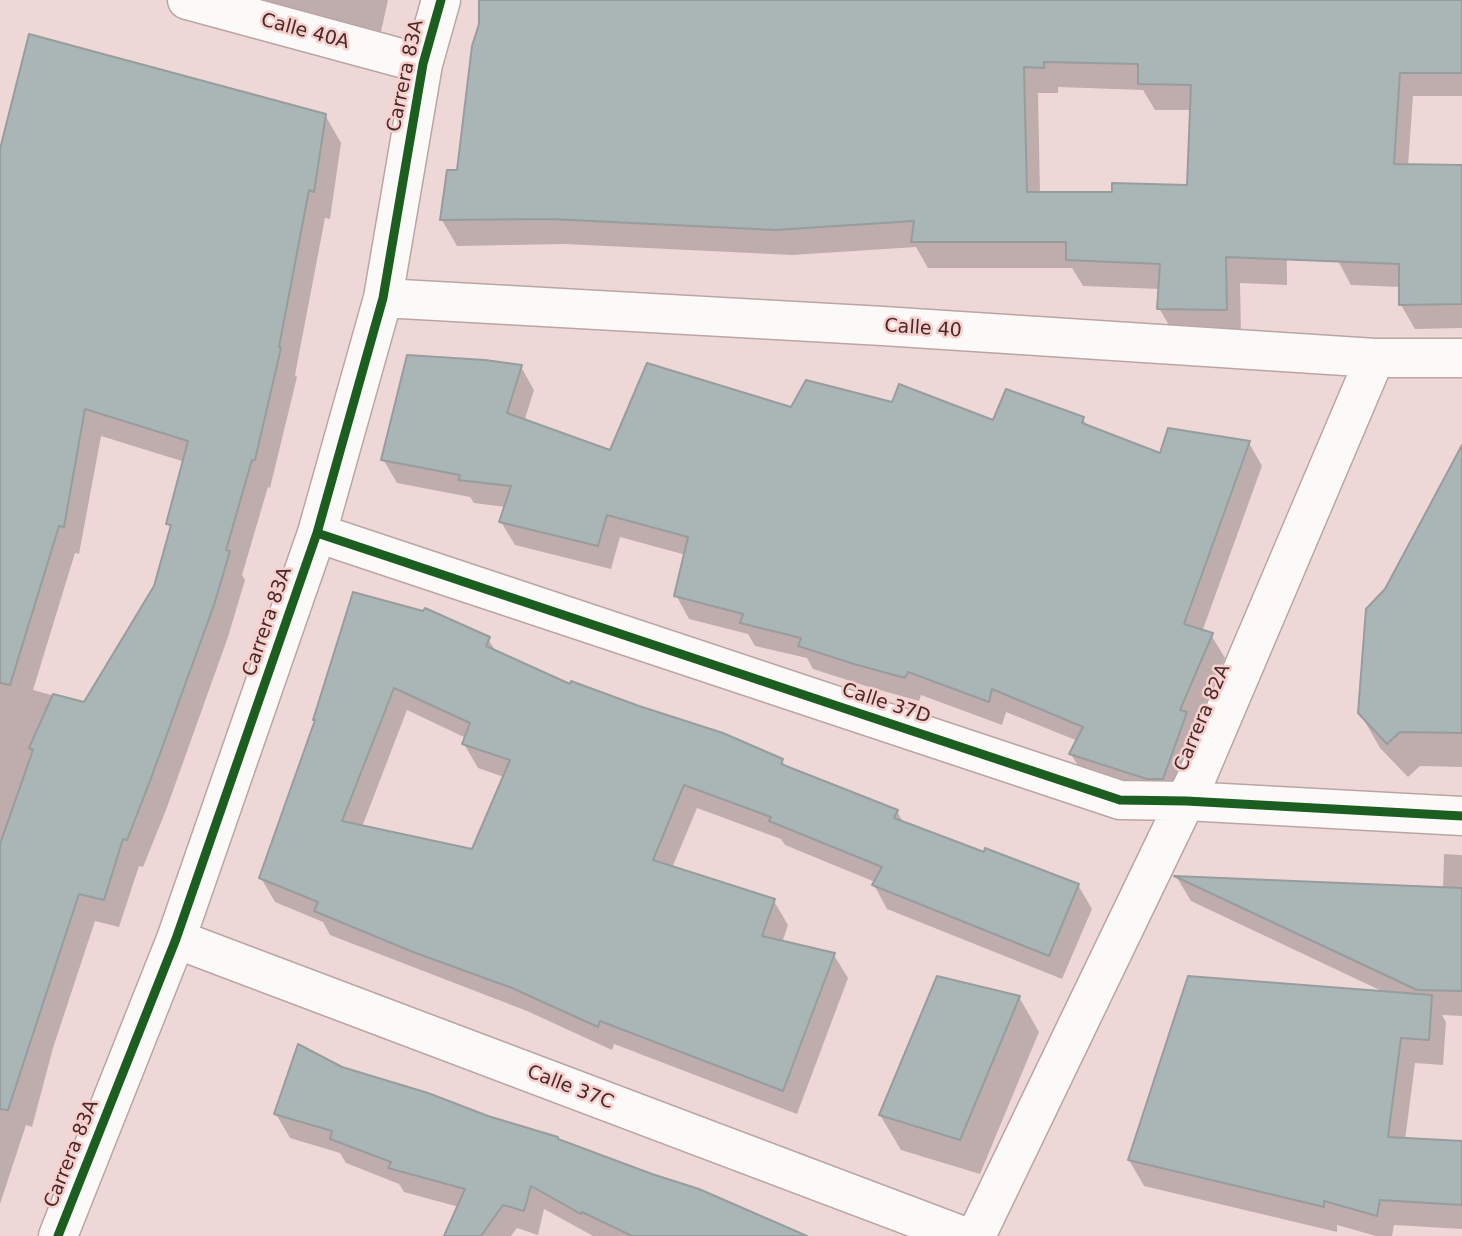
<!DOCTYPE html>
<style>
body{margin:0}
canvas{display:block;background:#eed8d7}
</style>
<canvas width="1462" height="1236"></canvas>
<script>
const context = document.querySelector('canvas').getContext('2d');
context.lineJoin = 'round';
function fillPath(path, color) { context.fillStyle = color; context.fill(path, 'evenodd'); }
function strokePath(path, color, width, dash) { context.strokeStyle = color; context.lineWidth = width; context.lineCap = dash ? 'butt' : 'round'; context.setLineDash(dash || []); context.stroke(path); }
function drawText(font, color, halo, rows, align = 'center') {
  context.font = font + ' "DejaVu Sans",sans-serif'; context.lineWidth = 5; context.setLineDash([]); context.textBaseline = 'middle'; context.strokeStyle = halo; context.fillStyle = color; for (const [text, x, y, turn = 0] of rows) {
    context.save(); context.translate(x, y); context.rotate((+turn || 0) * Math.PI / 180); context.textAlign = isNaN(turn) ? turn : align; if (halo) context.strokeText(text, 0, 0); context.fillText(text, 0, 0); context.restore();
  }
}
fillPath(new Path2D(`
 M 262,0 L 388,0 L 380,36 Z
 M 487,0 L 1285,0 L 1287,285 L 1240,283 L 1241,335 L 1174,334 L 1159,308 L 1160,289 L 1083,286 L 1072,268 L 928,268 L 916,247 L 792,255 L 565,244 L 457,246 L 442,220 L 458,172 ZM 1058,87 L 1143,90 L 1155,110 L 1192,110 L 1189,186 L 1113,193 L 1040,193 L 1038,93 L 1058,93 Z
 M 1349,0 L 1462,0 L 1462,96 L 1413,96 L 1408,166 L 1462,167 L 1462,328 L 1415,329 L 1401,305 L 1401,287 L 1351,285 L 1338,261 Z
 M 325,115 L 341,143 L 330,219 L 325,218 L 295,375 L 297,377 L 270,488 L 268,487 L 242,575 L 245,580 L 228,637 L 166,810 L 143,867 L 139,866 L 119,927 L 95,921 L 53,1048 L 32,1127 L 26,1125 L 0,1204 L 0,166 ZM 101,436 L 185,462 L 168,524 L 172,530 L 156,587 L 84,704 L 33,690 L 75,553 L 79,554 Z
 M 521,367 L 534,390 L 524,422 L 611,453 L 791,409 L 893,404 L 994,422 L 1083,419 L 1088,428 L 1161,455 L 1249,443 L 1262,466 L 1202,632 L 1211,635 L 1225,658 L 1195,729 L 1199,737 L 1176,802 L 1085,778 L 1071,754 L 1078,741 L 1006,712 L 1002,725 L 921,695 L 919,701 L 869,687 L 813,669 L 807,658 L 755,646 L 748,634 L 689,619 L 676,595 L 686,555 L 620,537 L 611,569 L 515,545 L 501,522 L 506,507 L 474,503 L 470,497 L 397,483 L 383,459 Z
 M 1462,449 L 1462,767 L 1420,766 L 1408,777 L 1380,748 L 1360,713 L 1386,590 Z
 M 488,639 L 497,653 L 571,686 L 782,760 L 786,768 L 897,811 L 904,824 L 985,854 L 1078,885 L 1092,909 L 1062,979 L 887,909 L 874,885 L 875,882 L 785,845 L 781,839 L 697,808 L 672,868 L 774,901 L 788,925 L 782,943 L 834,955 L 848,978 L 797,1114 L 614,1044 L 612,1050 L 527,1011 L 330,935 L 323,922 L 275,902 L 261,878 L 316,722 L 315,720 ZM 407,710 L 466,738 L 464,744 L 478,768 L 504,777 L 473,851 L 362,827 Z
 M 1444,854 L 1462,855 L 1462,1016 L 1442,1015 L 1446,1022 L 1443,1065 L 1415,1063 L 1405,1140 L 1462,1143 L 1462,1229 L 1394,1225 L 1392,1236 L 1376,1236 L 1337,1225 L 1337,1232 L 1144,1186 L 1129,1160 L 1386,993 L 1191,901 L 1177,878 L 1443,888 Z
 M 1019,997 L 1039,1032 L 980,1174 L 901,1150 L 880,1115 Z
 M 342,1069 L 559,1141 L 802,1236 L 593,1236 L 544,1209 L 538,1235 L 517,1228 L 511,1236 L 446,1236 L 459,1207 L 404,1192 L 399,1184 L 346,1163 L 340,1153 L 290,1138 L 276,1114 Z`), '#0003');
const building = new Path2D(`
 M 479,0 L 1462,0 L 1462,73 L 1400,73 L 1394,164 L 1462,165 L 1462,304 L 1399,305 L 1399,264 L 1226,257 L 1227,310 L 1157,309 L 1160,264 L 1066,260 L 1066,242 L 911,242 L 914,221 L 775,230 L 550,219 L 440,220 L 447,170 L 457,170 L 472,46 L 479,24 ZM 1044,62 L 1138,64 L 1138,84 L 1191,85 L 1187,185 L 1112,183 L 1112,192 L 1027,192 L 1024,67 L 1044,68 Z
 M 29,34 L 326,114 L 314,192 L 309,190 L 279,347 L 281,348 L 255,460 L 252,460 L 226,550 L 230,551 L 214,605 L 150,781 L 127,840 L 123,839 L 104,900 L 79,894 L 8,1110 L 0,1109 L 0,844 L 33,750 L 29,748 L 53,694 L 84,702 L 154,586 L 171,525 L 166,524 L 188,441 L 85,409 L 64,527 L 59,526 L 10,685 L 0,683 L 0,149 Z
 M 407,355 L 485,360 L 522,365 L 507,413 L 610,450 L 647,363 L 791,407 L 806,380 L 892,402 L 899,384 L 993,420 L 1006,389 L 1084,417 L 1082,423 L 1160,453 L 1168,428 L 1250,441 L 1184,624 L 1213,633 L 1180,710 L 1187,712 L 1163,779 L 1147,779 L 1069,754 L 1083,727 L 992,689 L 989,702 L 908,672 L 905,678 L 854,664 L 798,646 L 801,638 L 740,623 L 743,614 L 674,596 L 688,537 L 607,515 L 598,546 L 499,522 L 511,486 L 458,480 L 460,475 L 381,460 Z
 M 1462,445 L 1462,733 L 1400,732 L 1387,744 L 1358,713 L 1366,609 L 1385,589 Z
 M 353,592 L 423,611 L 425,608 L 490,637 L 486,646 L 570,684 L 571,681 L 639,706 L 723,733 L 783,759 L 781,764 L 898,810 L 894,818 L 984,852 L 985,848 L 1079,884 L 1049,956 L 872,885 L 882,867 L 769,821 L 771,817 L 684,785 L 653,860 L 775,899 L 762,936 L 835,953 L 783,1091 L 600,1021 L 598,1027 L 512,988 L 413,952 L 314,911 L 318,902 L 259,878 L 315,720 L 313,720 ZM 394,688 L 470,723 L 462,744 L 510,760 L 472,849 L 342,821 Z
 M 1174,876 L 1462,888 L 1462,991 L 1417,990 Z
 M 937,976 L 1020,996 L 960,1140 L 879,1115 Z
 M 1188,976 L 1432,995 L 1429,1040 L 1401,1038 L 1388,1137 L 1462,1141 L 1462,1205 L 1380,1200 L 1377,1216 L 1324,1201 L 1324,1207 L 1128,1160 Z
 M 298,1044 L 342,1067 L 428,1093 L 488,1116 L 558,1137 L 558,1139 L 652,1174 L 699,1189 L 807,1236 L 632,1236 L 582,1212 L 581,1214 L 531,1186 L 524,1211 L 503,1205 L 481,1236 L 444,1236 L 465,1189 L 388,1168 L 391,1162 L 330,1139 L 332,1131 L 274,1114 Z`);
fillPath(building, '#aab5b6');
strokePath(building, '#979d9d', 2);
const street = new Path2D(`
 M 187,0 L 423,64
 M 383,298 L 883,326 L 1375,358 L 1462,358
 M 317,533 L 1120,800 L 1186,801 L 1462,816
 M 176,939 L 963,1236
 M 58,1236 L 176,939 L 317,533 L 383,298 L 423,64 L 441,0
 M 976,1236 L 1196,779 L 1375,358`);
strokePath(street, '#bba5a4', 41);
strokePath(street, '#fcf9f9', 38);
strokePath(new Path2D(`
 M 317,533 L 1120,800 L 1186,801 L 1462,816
 M 58,1236 L 176,939 L 317,533 L 383,298 L 423,64 L 441,0`), '#1b5e20', 9);
drawText('19px', '#452b2a', '#f8cfcd', [
 ["Calle 40A",305,32,15],
 ["Carrera 83A",406,76,-78],
 ["Calle 40",923,329,4],
 ["Carrera 83A",268,622,-71],
 ["Calle 37D",886,704,18],
 ["Carrera 82A",1203,718,-67],
 ["Calle 37C",570,1088,21],
 ["Carrera 83A",72,1154,-68]
]);
</script>
